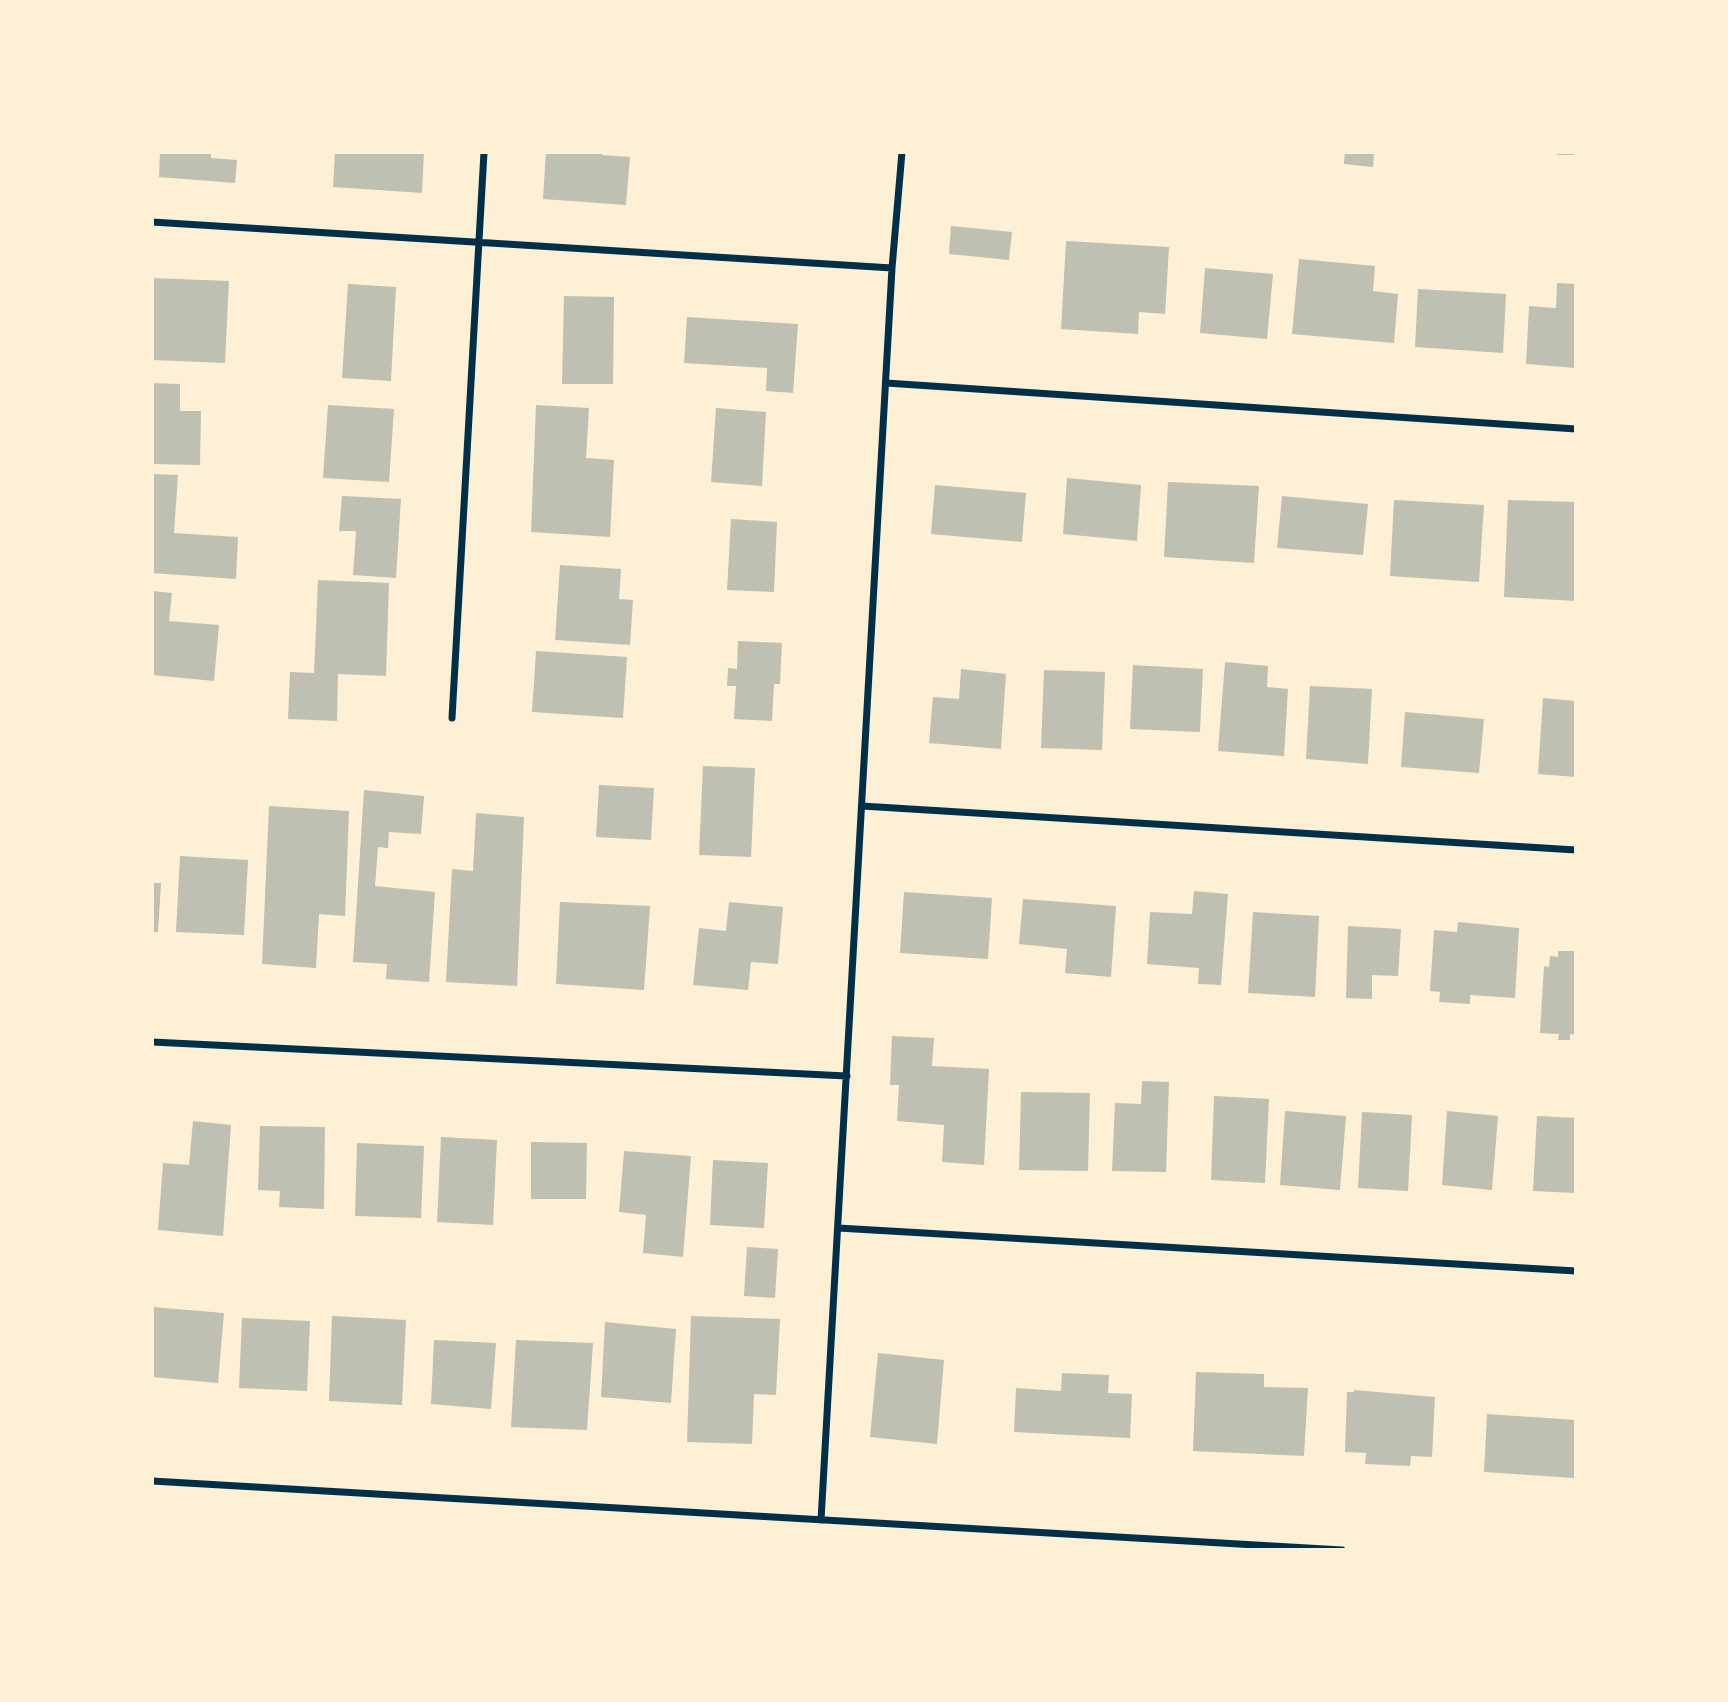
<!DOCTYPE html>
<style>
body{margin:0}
#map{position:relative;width:1728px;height:1702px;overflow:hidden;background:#fdf0d5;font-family:Inter,sans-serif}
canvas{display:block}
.frame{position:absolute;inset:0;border:154px solid #fdf0d5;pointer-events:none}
</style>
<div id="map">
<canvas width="1728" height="1702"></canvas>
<div class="frame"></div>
</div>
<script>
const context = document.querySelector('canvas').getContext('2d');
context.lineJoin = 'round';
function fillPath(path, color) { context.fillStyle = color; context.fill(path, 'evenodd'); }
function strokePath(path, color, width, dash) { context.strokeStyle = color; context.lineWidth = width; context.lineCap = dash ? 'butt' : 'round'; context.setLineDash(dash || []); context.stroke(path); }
fillPath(new Path2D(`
 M 160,152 L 211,152 L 211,158 L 237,160 L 235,183 L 159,177 Z
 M 335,152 L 424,152 L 422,193 L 333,187 Z
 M 546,152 L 602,152 L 602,155 L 630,157 L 626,205 L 543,199 Z
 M 1345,152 L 1374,152 L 1373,167 L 1344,164 Z
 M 1557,152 L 1576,152 L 1576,155 L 1557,155 Z
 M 951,226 L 1012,232 L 1009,260 L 949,254 Z
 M 1066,241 L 1169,247 L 1165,314 L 1139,312 L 1138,334 L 1061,329 Z
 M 1299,259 L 1375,266 L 1373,291 L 1398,294 L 1394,343 L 1292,334 Z
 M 1205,268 L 1273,274 L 1267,339 L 1200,333 Z
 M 152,278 L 229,281 L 225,363 L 152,360 Z
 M 1557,283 L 1576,284 L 1576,368 L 1526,364 L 1529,306 L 1556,308 Z
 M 348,284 L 396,287 L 391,381 L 342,378 Z
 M 1418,289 L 1506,294 L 1503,353 L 1415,347 Z
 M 564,296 L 614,297 L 613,384 L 562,384 Z
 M 687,317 L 798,324 L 793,393 L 766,391 L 767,368 L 684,363 Z
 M 152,383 L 180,384 L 180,411 L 201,411 L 200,465 L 152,464 Z
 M 328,405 L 394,409 L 389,482 L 323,478 Z
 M 536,405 L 589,408 L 586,458 L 614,460 L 610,537 L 531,532 Z
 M 716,408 L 766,412 L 762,486 L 711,482 Z
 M 152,474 L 178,475 L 174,533 L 238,537 L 236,579 L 152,573 Z
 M 1067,478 L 1141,485 L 1137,541 L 1063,534 Z
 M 1168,482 L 1259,486 L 1254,563 L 1164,557 Z
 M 935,485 L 1026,493 L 1022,542 L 931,534 Z
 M 342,496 L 401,499 L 396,578 L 353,575 L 356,531 L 339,531 Z
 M 1282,496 L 1368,504 L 1363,555 L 1277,548 Z
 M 1394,500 L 1484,505 L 1479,582 L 1390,576 Z
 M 1508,500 L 1576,502 L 1576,601 L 1504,597 Z
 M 731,519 L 777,522 L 774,592 L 727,590 Z
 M 560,565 L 621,569 L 619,599 L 633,600 L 630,645 L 555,640 Z
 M 318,580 L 389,583 L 386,676 L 338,674 L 337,721 L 288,719 L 290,672 L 314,673 Z
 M 152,591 L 172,593 L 169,621 L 219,625 L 214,681 L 152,675 Z
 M 738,641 L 782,643 L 780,684 L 774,684 L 772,721 L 734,719 L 736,686 L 727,686 L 728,668 L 737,669 Z
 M 536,651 L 627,657 L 623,718 L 532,712 Z
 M 1225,662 L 1268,666 L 1267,687 L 1288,689 L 1284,756 L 1218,751 Z
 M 1133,665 L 1203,669 L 1200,732 L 1130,729 Z
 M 961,669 L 1006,674 L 1001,749 L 929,743 L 933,697 L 959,699 Z
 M 1044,670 L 1105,672 L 1102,750 L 1041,748 Z
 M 1310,686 L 1372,689 L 1368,764 L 1306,759 Z
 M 1543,698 L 1576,701 L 1576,777 L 1538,774 Z
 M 1405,712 L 1484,719 L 1479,773 L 1401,767 Z
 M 703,766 L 755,768 L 751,857 L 699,855 Z
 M 599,785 L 654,788 L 651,840 L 596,837 Z
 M 364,790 L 424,796 L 421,834 L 389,832 L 388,848 L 378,847 L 375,886 L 435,892 L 429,982 L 386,979 L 387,964 L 353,962 Z
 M 269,806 L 349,811 L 345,916 L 319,914 L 316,968 L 262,964 Z
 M 476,813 L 524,817 L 517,986 L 446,982 L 452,869 L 473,871 Z
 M 180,856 L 248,860 L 244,935 L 176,932 Z
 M 152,883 L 161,883 L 158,932 L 152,932 Z
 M 1194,891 L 1228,894 L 1221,985 L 1198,984 L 1199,968 L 1147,964 L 1150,912 L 1192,914 Z
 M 904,892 L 992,898 L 988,959 L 900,953 Z
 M 1023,899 L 1116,906 L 1111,977 L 1065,973 L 1067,949 L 1019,944 Z
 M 560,902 L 650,906 L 644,990 L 556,984 Z
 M 729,902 L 783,907 L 778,964 L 751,962 L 748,990 L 693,985 L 699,928 L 726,931 Z
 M 1253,912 L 1319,916 L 1315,997 L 1248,993 Z
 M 1458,922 L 1519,928 L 1515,998 L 1470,995 L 1470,1004 L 1439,1002 L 1440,992 L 1430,991 L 1434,930 L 1457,932 Z
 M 1348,926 L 1401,929 L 1398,976 L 1372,975 L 1372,999 L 1346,998 Z
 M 1558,951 L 1576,951 L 1576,1035 L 1570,1034 L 1570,1040 L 1558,1040 L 1559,1034 L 1540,1033 L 1544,966 L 1549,967 L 1550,956 L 1558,957 Z
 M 892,1036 L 934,1038 L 932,1066 L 989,1069 L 984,1165 L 942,1162 L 944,1125 L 897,1121 L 899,1085 L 890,1085 Z
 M 1142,1081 L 1169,1082 L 1166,1172 L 1112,1171 L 1115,1103 L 1141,1104 Z
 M 1021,1092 L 1090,1093 L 1088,1171 L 1019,1170 Z
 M 1214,1096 L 1269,1099 L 1265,1183 L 1211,1180 Z
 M 1285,1111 L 1346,1116 L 1340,1190 L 1280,1185 Z
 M 1447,1111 L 1498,1116 L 1492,1190 L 1442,1185 Z
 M 1362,1112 L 1412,1115 L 1408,1191 L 1358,1188 Z
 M 1537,1116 L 1576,1118 L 1576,1193 L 1533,1191 Z
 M 193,1121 L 231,1125 L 223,1236 L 158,1230 L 163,1163 L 189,1165 Z
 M 260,1126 L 325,1127 L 324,1209 L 279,1207 L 280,1191 L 258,1190 Z
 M 441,1137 L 497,1140 L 493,1225 L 437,1222 Z
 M 531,1142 L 587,1143 L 586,1199 L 531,1199 Z
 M 357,1143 L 424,1146 L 421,1218 L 355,1216 Z
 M 624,1151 L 691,1156 L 683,1257 L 643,1253 L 646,1215 L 619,1212 Z
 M 713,1160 L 768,1163 L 764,1228 L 710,1225 Z
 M 747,1247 L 778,1249 L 775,1298 L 744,1296 Z
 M 153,1307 L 224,1313 L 218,1383 L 152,1377 Z
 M 332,1316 L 406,1320 L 402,1405 L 329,1401 Z
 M 691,1316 L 780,1319 L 776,1395 L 754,1394 L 752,1444 L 687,1442 Z
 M 242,1318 L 310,1321 L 307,1391 L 239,1388 Z
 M 605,1322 L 676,1329 L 671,1403 L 601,1397 Z
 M 434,1340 L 496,1343 L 491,1409 L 431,1404 Z
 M 516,1340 L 593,1343 L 587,1430 L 511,1427 Z
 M 878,1353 L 944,1360 L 937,1444 L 870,1437 Z
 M 1196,1372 L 1264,1374 L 1264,1387 L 1308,1388 L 1304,1456 L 1193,1451 Z
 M 1062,1373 L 1109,1375 L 1108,1393 L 1132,1394 L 1130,1438 L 1014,1432 L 1016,1388 L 1061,1391 Z
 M 1354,1390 L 1435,1397 L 1432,1457 L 1411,1456 L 1410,1466 L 1365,1464 L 1366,1453 L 1345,1452 L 1347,1392 L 1354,1392 Z
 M 1487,1414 L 1576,1420 L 1574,1478 L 1484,1472 Z`), '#bec0b2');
strokePath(new Path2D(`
 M 152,222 L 892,268
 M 886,383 L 1576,429
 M 452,718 L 484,152
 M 862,806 L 1576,850
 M 152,1042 L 847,1076
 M 838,1228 L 1576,1271
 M 152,1481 L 1342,1550
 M 821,1520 L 892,268 L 902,152`), '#003049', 7);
</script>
